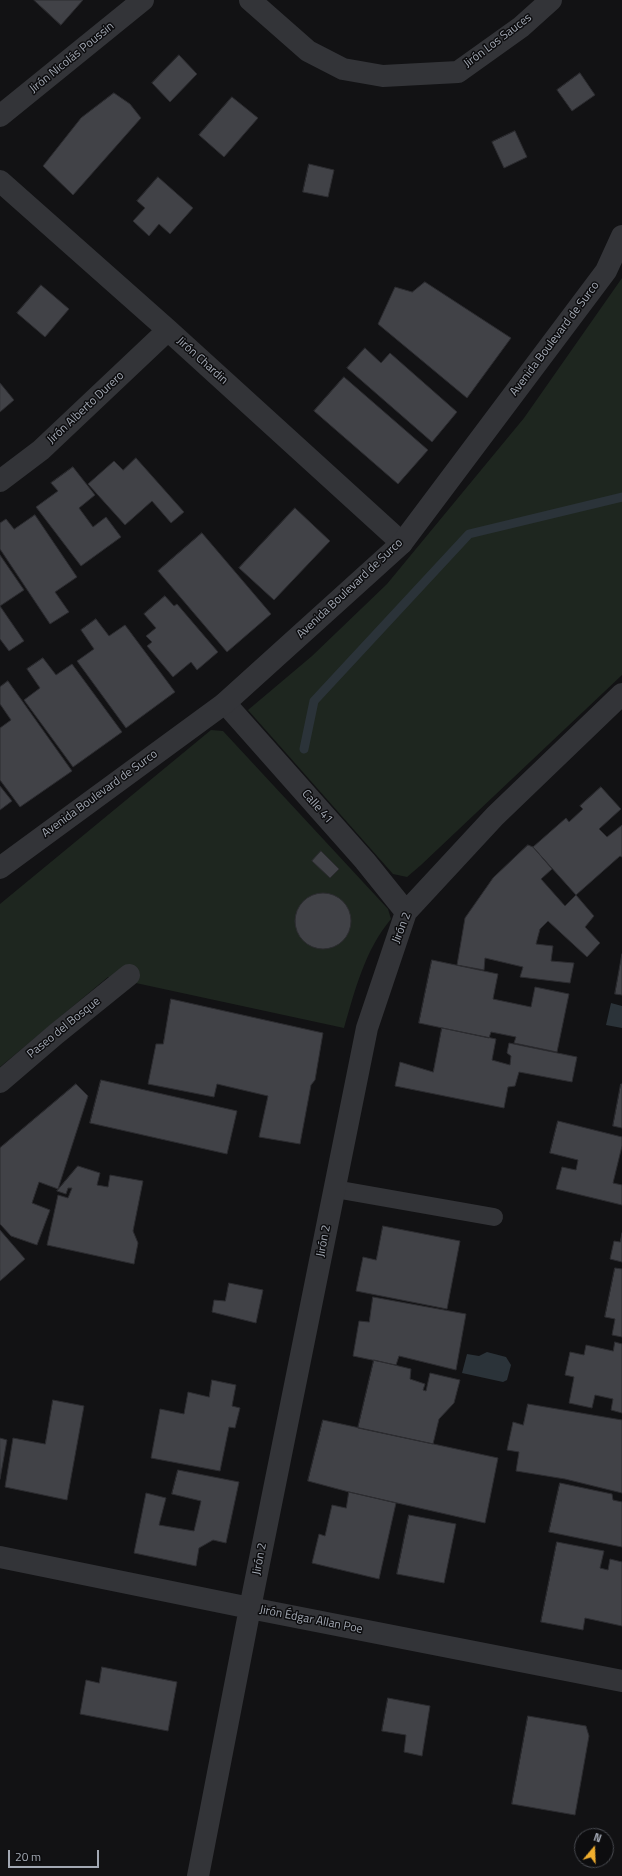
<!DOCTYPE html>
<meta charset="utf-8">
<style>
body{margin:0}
#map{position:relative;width:622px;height:1876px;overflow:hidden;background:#121214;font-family:"Titillium Web",sans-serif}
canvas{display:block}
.north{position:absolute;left:574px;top:1828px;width:40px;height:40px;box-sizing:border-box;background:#0d0d0f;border:1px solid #494b51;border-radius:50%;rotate:19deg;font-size:11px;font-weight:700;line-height:16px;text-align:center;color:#a3a9b4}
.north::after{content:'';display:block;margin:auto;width:14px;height:18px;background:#f0ae2e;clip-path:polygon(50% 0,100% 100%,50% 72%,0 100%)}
.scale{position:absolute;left:8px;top:1850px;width:91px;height:18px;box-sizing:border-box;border:2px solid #a3a9b4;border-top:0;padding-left:5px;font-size:12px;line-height:14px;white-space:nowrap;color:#a3a9b4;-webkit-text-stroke:3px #0d0d0f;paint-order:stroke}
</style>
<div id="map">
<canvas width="622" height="1876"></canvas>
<div class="north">N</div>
<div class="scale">20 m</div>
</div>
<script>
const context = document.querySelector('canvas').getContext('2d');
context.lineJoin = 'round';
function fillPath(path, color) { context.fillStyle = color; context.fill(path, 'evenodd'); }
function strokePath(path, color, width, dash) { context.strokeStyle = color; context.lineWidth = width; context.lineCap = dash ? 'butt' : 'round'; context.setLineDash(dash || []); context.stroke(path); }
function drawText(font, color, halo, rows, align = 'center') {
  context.font = font + ' "Titillium Web",sans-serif'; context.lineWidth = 3; context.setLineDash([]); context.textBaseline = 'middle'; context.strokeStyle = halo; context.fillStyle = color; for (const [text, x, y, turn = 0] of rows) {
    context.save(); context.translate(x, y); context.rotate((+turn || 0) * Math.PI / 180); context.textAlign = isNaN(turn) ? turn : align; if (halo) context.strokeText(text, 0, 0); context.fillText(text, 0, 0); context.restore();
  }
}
fillPath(new Path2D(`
 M 622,278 L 622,675 L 421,865 L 407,877 L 393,874 L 248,710 L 312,656 L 387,584 L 524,418 Z
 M 211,730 L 223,731 L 388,909 L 391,919 C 365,950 355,990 344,1028 L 108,977 L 0,1067 L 0,904 Z`), '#1e261f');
fillPath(new Path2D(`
 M 611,1003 L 622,1006 L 622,1028 L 606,1025 Z
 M 487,1352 L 506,1357 L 511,1365 L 507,1380 L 503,1382 L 462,1373 L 467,1354 L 479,1356 Z`), '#2b3339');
strokePath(new Path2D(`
 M 304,749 L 314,701 L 469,534 L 622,497`), '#2b3339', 9);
const building = new Path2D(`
 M 34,0 L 83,0 L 61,25 Z
 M 179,55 L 197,74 L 170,102 L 152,83 Z
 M 580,73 L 595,95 L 572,111 L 557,90 Z
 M 114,93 L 130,104 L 141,118 L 73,195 L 43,166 L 81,118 Z
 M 232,97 L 258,118 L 224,157 L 199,135 Z
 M 515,131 L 527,157 L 504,168 L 492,142 Z
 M 309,164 L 334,170 L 328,197 L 303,192 Z
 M 158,177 L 193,208 L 170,234 L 159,224 L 149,236 L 133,221 L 145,208 L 137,201 Z
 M 425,282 L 511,338 L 467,398 L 378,324 L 395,287 L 412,292 Z
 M 41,285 L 69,309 L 45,337 L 17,313 Z
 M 365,348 L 381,363 L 390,353 L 457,412 L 432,442 L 347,368 Z
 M 344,377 L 428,450 L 398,484 L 314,411 Z
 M 0,383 L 14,400 L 0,412 Z
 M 136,458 L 184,512 L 171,523 L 152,501 L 125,525 L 88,484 L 114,461 L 123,470 Z
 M 73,467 L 95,495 L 79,508 L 93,527 L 106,517 L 121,537 L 81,566 L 36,507 L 58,491 L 51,483 Z
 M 295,508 L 330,541 L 274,600 L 239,568 Z
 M 35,515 L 77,577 L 55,592 L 69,612 L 50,624 L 0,549 L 0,523 L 6,519 L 14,529 Z
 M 202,533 L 271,614 L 227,652 L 158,571 Z
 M 0,555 L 24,590 L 0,606 L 24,641 L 9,651 L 0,639 Z
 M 165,596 L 174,606 L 177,604 L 218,652 L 197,670 L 191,662 L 173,677 L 147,646 L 152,642 L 146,636 L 156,628 L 144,614 Z
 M 96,619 L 109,636 L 125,625 L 175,692 L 126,728 L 77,661 L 94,649 L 81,630 Z
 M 43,658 L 56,675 L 72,664 L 122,732 L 73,767 L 24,700 L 40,688 L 27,669 Z
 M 8,681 L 72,771 L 20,807 L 0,780 L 0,728 L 11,720 L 0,704 L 0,687 Z
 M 0,786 L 12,801 L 0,810 Z
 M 601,787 L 621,809 L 599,829 L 607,837 L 622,825 L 622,857 L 620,856 L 576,895 L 533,847 L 566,818 L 569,822 L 583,809 L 580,806 Z
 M 528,845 L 533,847 L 552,869 L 541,879 L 565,906 L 576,895 L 594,916 L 585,927 L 600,943 L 587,957 L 548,921 L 540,929 L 536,944 L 553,946 L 551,961 L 574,963 L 570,983 L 520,977 L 523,967 L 485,958 L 484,970 L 457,965 L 465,918 L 493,878 Z
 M 321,851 L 339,869 L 330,878 L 312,861 Z
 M295 921a28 28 0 1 1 56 0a28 28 0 1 1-56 0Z
 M 622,954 L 622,995 L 615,994 Z
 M 432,960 L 498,974 L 493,999 L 531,1007 L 535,987 L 569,994 L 557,1052 L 514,1043 L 516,1037 L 491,1032 L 489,1038 L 419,1023 Z
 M 171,999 L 323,1033 L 315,1080 L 311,1085 L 300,1144 L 259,1137 L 268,1096 L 217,1084 L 214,1097 L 148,1084 L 156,1044 L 163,1044 Z
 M 442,1028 L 496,1039 L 492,1060 L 510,1065 L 511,1056 L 507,1053 L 509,1043 L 577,1057 L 572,1082 L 519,1072 L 515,1086 L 508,1087 L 504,1108 L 395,1086 L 400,1062 L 433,1072 Z
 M 101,1080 L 237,1111 L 227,1154 L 90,1123 Z
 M 76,1084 L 88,1096 L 58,1189 L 39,1182 L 32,1203 L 50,1210 L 37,1245 L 11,1236 L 0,1224 L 0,1148 Z
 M 621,1084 L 622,1084 L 622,1128 L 613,1126 Z
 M 558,1121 L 622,1137 L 622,1146 L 613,1183 L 622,1185 L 622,1205 L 556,1189 L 562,1167 L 576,1170 L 578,1160 L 550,1153 Z
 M 78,1166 L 100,1173 L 97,1185 L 108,1187 L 110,1175 L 143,1181 L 133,1231 L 138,1243 L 134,1264 L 47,1245 L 58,1195 L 68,1198 L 72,1188 L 68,1188 L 66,1194 L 57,1191 Z
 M 383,1226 L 460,1241 L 447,1309 L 356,1291 L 363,1257 L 376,1260 Z
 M 0,1230 L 25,1259 L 0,1281 Z
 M 622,1233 L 622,1262 L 610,1259 L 614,1241 L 620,1242 Z
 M 615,1268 L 622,1269 L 622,1337 L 612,1335 L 615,1319 L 605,1317 Z
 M 229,1283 L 263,1290 L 256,1323 L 212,1312 L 214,1300 L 225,1301 Z
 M 373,1297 L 466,1314 L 456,1370 L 399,1356 L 396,1365 L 353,1356 L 359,1321 L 369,1322 Z
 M 615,1342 L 622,1344 L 622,1413 L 611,1410 L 613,1399 L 595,1395 L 592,1408 L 569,1403 L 574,1377 L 565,1375 L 570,1352 L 584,1355 L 586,1345 L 613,1351 Z
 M 374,1360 L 411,1369 L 410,1379 L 425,1384 L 423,1390 L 426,1391 L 430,1373 L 460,1380 L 454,1403 L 439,1419 L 433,1444 L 358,1428 Z
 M 212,1380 L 236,1385 L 232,1406 L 240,1408 L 235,1428 L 229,1427 L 220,1471 L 151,1458 L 160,1409 L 184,1414 L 188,1392 L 209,1397 Z
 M 53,1400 L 84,1406 L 67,1500 L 5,1487 L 13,1438 L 45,1444 Z
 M 528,1404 L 622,1420 L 622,1493 L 565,1479 L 516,1471 L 519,1452 L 507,1450 L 513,1422 L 523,1425 Z
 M 323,1420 L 498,1458 L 485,1523 L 349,1492 L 308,1481 Z
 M 0,1438 L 7,1440 L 0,1479 Z
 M 178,1470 L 239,1482 L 226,1543 L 213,1540 L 199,1548 L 196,1566 L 134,1553 L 146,1493 L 166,1498 L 159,1525 L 194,1531 L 201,1501 L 172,1494 Z
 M 560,1483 L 612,1494 L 613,1500 L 622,1502 L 622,1547 L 549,1532 Z
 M 349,1492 L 396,1503 L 379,1579 L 312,1563 L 319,1534 L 325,1536 L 332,1505 L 346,1508 Z
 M 409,1515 L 456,1524 L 444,1583 L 397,1574 Z
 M 557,1542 L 604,1551 L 600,1568 L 608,1570 L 610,1559 L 622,1562 L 622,1626 L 585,1618 L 583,1630 L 541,1622 Z
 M 102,1667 L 177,1682 L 168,1731 L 80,1714 L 86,1680 L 99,1683 Z
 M 388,1698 L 430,1706 L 422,1756 L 404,1752 L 406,1735 L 382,1731 Z
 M 528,1716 L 586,1726 L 589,1736 L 575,1815 L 512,1804 Z`);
fillPath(building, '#414247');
strokePath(building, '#2c2c30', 1);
strokePath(new Path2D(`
 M 335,1189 L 494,1217`), '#333438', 18);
strokePath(new Path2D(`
 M 250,0 L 308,51 L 343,69 L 383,76 L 458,72 L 521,27 L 551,0
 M 0,116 L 143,0
 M 0,181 L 168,330 L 402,543
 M 0,481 L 41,450 L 168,330
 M 225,703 L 365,861 L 406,912
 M 0,1082 L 56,1034 L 129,975
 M 0,1557 L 250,1608 L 622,1681
 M 198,1876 L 250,1608 L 367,1028 L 406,912 L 495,816 L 622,694`), '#333438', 22);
strokePath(new Path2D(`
 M 0,868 L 225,703 L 402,543 L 606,271 L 622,236`), '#333438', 22);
drawText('12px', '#a3a9b4', '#0d0d0f', [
 ["Jirón Los Sauces",498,41,-37],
 ["Jirón Nicolás Poussin",72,58,-39],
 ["Avenida Boulevard de Surco",555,339,-53],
 ["Jirón Chardin",202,361,42],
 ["Jirón Alberto Durero",86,408,-43],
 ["Avenida Boulevard de Surco",350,589,-43],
 ["Avenida Boulevard de Surco",100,794,-36],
 ["Calle 41",317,807,49],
 ["Jirón 2",402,928,-68],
 ["Paseo del Bosque",64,1028,-39],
 ["Jirón 2",324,1241,-79],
 ["Jirón 2",260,1559,-79],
 ["Jirón Édgar Allan Poe",311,1620,11]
]);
</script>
